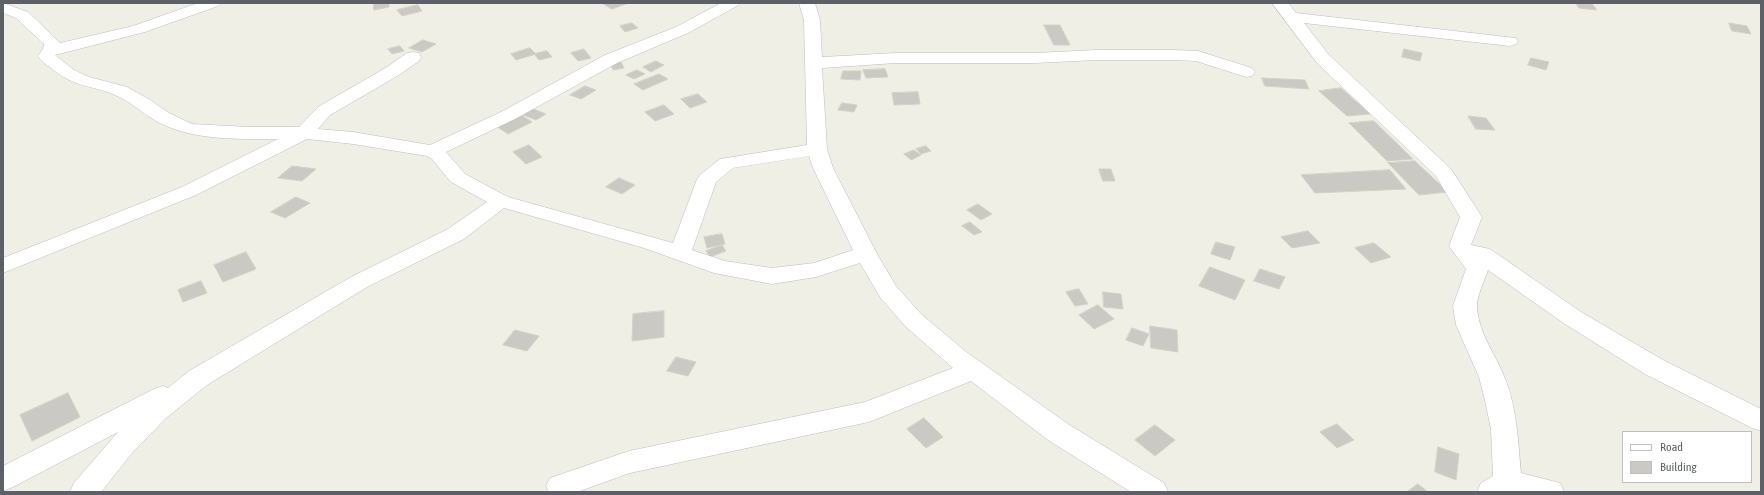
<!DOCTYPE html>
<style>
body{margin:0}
#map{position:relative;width:1764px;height:495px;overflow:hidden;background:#efefe6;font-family:"Asap Condensed",sans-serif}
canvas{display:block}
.frame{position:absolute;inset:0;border:4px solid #5d6066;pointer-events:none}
.legend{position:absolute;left:1622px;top:431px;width:130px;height:52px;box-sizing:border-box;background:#fff;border:1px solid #bebfc2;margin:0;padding:5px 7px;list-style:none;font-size:12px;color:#5d6066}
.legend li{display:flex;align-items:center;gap:8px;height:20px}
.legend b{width:20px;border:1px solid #bebfc2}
</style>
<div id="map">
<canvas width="1764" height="495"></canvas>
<div class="frame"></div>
<ul class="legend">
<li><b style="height:5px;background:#fff"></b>Road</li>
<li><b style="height:11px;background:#cac9c3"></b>Building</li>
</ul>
</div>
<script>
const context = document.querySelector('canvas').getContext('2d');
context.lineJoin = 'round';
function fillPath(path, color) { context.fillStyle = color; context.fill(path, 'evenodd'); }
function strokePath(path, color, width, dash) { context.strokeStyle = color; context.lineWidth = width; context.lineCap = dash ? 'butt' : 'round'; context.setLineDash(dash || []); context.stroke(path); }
const building = new Path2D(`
 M 374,3 L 389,3 L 389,7 L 374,10 Z
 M 602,3 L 629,3 L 612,9 Z
 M 1576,3 L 1592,4 L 1597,10 L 1579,8 Z
 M 418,5 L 422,11 L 402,16 L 397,10 Z
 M 632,23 L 638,28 L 625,32 L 620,26 Z
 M 1729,23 L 1747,26 L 1751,34 L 1732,31 Z
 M 1044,25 L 1060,25 L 1070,45 L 1054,45 Z
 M 423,40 L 436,44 L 422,52 L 409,48 Z
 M 400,46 L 404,51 L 392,54 L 388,49 Z
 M 530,48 L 536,54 L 516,60 L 511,54 Z
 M 584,49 L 591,58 L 578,61 L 571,53 Z
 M 1404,49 L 1422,53 L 1420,61 L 1402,57 Z
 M 547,51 L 552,57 L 539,60 L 534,54 Z
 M 1531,58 L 1549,62 L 1546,70 L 1528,65 Z
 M 656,61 L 664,65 L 651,72 L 643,67 Z
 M 621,62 L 624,68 L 613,70 L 611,65 Z
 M 885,69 L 888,77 L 866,78 L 863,70 Z
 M 637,70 L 645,74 L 634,79 L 626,75 Z
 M 843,71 L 861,71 L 860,80 L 841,79 Z
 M 659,74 L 668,79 L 643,90 L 634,84 Z
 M 1262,78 L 1305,80 L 1309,89 L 1265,86 Z
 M 585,86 L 596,90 L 581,99 L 570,95 Z
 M 1341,88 L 1370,114 L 1347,116 L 1319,91 Z
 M 918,92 L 920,104 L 894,105 L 892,93 Z
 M 698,94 L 707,102 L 690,108 L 681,99 Z
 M 842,103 L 857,105 L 854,112 L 838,110 Z
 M 664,105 L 674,114 L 655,121 L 645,112 Z
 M 531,108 L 546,114 L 536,120 L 521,114 Z
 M 520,114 L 532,122 L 508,134 L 496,126 Z
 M 1468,116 L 1486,118 L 1495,130 L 1476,129 Z
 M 1374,121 L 1413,159 L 1387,161 L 1349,123 Z
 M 529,145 L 542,157 L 526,164 L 513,152 Z
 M 926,146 L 931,151 L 921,154 L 916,149 Z
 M 914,150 L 921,155 L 911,160 L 904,154 Z
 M 1415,161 L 1448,192 L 1419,195 L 1388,163 Z
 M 292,166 L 316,169 L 302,181 L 278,178 Z
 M 1099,169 L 1111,169 L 1115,181 L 1103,181 Z
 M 1390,170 L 1406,189 L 1315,193 L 1301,175 Z
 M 619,178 L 635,185 L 622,194 L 606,187 Z
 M 296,197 L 310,203 L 285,218 L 271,212 Z
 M 978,204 L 992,214 L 981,220 L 967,210 Z
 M 970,222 L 982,232 L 974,235 L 962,226 Z
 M 1308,231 L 1320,243 L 1292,248 L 1281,237 Z
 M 722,234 L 725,244 L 707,248 L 704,237 Z
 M 1216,242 L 1235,247 L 1230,260 L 1211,254 Z
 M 1374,243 L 1391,257 L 1371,263 L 1355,248 Z
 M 722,245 L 726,251 L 710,257 L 706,251 Z
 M 246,252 L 256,269 L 223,282 L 214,265 Z
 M 1210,267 L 1245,280 L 1235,300 L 1199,286 Z
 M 1260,269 L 1285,277 L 1279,289 L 1254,281 Z
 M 201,281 L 207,293 L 183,302 L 178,290 Z
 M 1079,289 L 1088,304 L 1075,306 L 1066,292 Z
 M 1103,292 L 1121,294 L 1123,309 L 1104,307 Z
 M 1098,305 L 1114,319 L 1094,329 L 1079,315 Z
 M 664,311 L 664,337 L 632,341 L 633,314 Z
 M 1150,326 L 1177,330 L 1178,352 L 1151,348 Z
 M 1132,328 L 1149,334 L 1143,346 L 1126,340 Z
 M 515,330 L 539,336 L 527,351 L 503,345 Z
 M 676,357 L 696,362 L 688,376 L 667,371 Z
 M 68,393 L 80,417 L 32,441 L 20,415 Z
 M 924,418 L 943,437 L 926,448 L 907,429 Z
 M 1337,424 L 1354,440 L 1337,448 L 1320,432 Z
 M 1155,425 L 1175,440 L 1155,456 L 1135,440 Z
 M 1438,447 L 1459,454 L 1456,480 L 1435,472 Z
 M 1418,484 L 1428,492 L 1407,492 Z`);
fillPath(building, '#cac9c3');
strokePath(building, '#d4d2c4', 1);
const minor = new Path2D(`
 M 3,3 L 28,12 L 60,43 L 133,26 L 198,3 L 221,3 L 218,6 L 145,32 L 55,55 L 74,70 L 89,77 L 127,87 L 150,100 L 169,113 L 192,124 L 249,127 L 299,127 L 318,107 L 387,67 L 407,53 L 413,52 L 419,53 L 421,57 L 419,61 L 399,75 L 330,115 L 318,129 L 353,132 L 430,145 L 503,111 L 605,55 L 676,27 L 721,3 L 740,3 L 737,6 L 688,33 L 617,63 L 515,119 L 446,152 L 465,174 L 508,197 L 673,243 L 697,179 L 700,175 L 720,159 L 807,145 L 804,20 L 799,3 L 815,3 L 820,20 L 822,57 L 896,53 L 1035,53 L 1096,50 L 1173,50 L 1198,51 L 1252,68 L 1255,72 L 1252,76 L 1246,77 L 1196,61 L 1173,60 L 1096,60 L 1035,63 L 896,63 L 822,68 L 827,149 L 833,168 L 877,254 L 896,286 L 921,314 L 965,351 L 1068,424 L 1164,483 L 1168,492 L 1131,492 L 1048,440 L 971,381 L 869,422 L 630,473 L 577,492 L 549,492 L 546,486 L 550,478 L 629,451 L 865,402 L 953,368 L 905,326 L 880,297 L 860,263 L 816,277 L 772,284 L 714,273 L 644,248 L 504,208 L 464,239 L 367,287 L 207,385 L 166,418 L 132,453 L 101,492 L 70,492 L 74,483 L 118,432 L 13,487 L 3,491 L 3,466 L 154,389 L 163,386 L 168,388 L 189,371 L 351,277 L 448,229 L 487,202 L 451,182 L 432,159 L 427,156 L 353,144 L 307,139 L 196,195 L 3,273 L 3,258 L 182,187 L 278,139 C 238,139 192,141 156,121 C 142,113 130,101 115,95 C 89,84 75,88 51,68 C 46,65 41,61 38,56 L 43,49 L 44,44 L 16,18 L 3,13 ZM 809,156 L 813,168 L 853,250 L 814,263 L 772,268 L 725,261 L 692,250 L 716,182 L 733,168 Z
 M 1272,3 L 1288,3 L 1296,13 L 1516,38 L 1518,41 L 1516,44 L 1510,46 L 1304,23 L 1329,55 L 1451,169 L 1482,217 L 1471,245 L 1490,249 L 1581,312 L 1663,360 L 1761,409 L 1761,431 L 1752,428 L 1645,374 L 1565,324 L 1488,270 C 1485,279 1476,298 1477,308 C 1479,333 1495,354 1504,376 C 1517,406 1518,441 1521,473 L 1560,483 L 1564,492 L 1477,492 L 1481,483 L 1493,476 L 1491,429 L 1484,396 L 1479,377 L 1456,325 L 1453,306 L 1466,269 L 1449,246 L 1460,217 L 1436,176 L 1317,63 Z`);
strokePath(minor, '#babcc1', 1);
fillPath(minor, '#fff');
</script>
